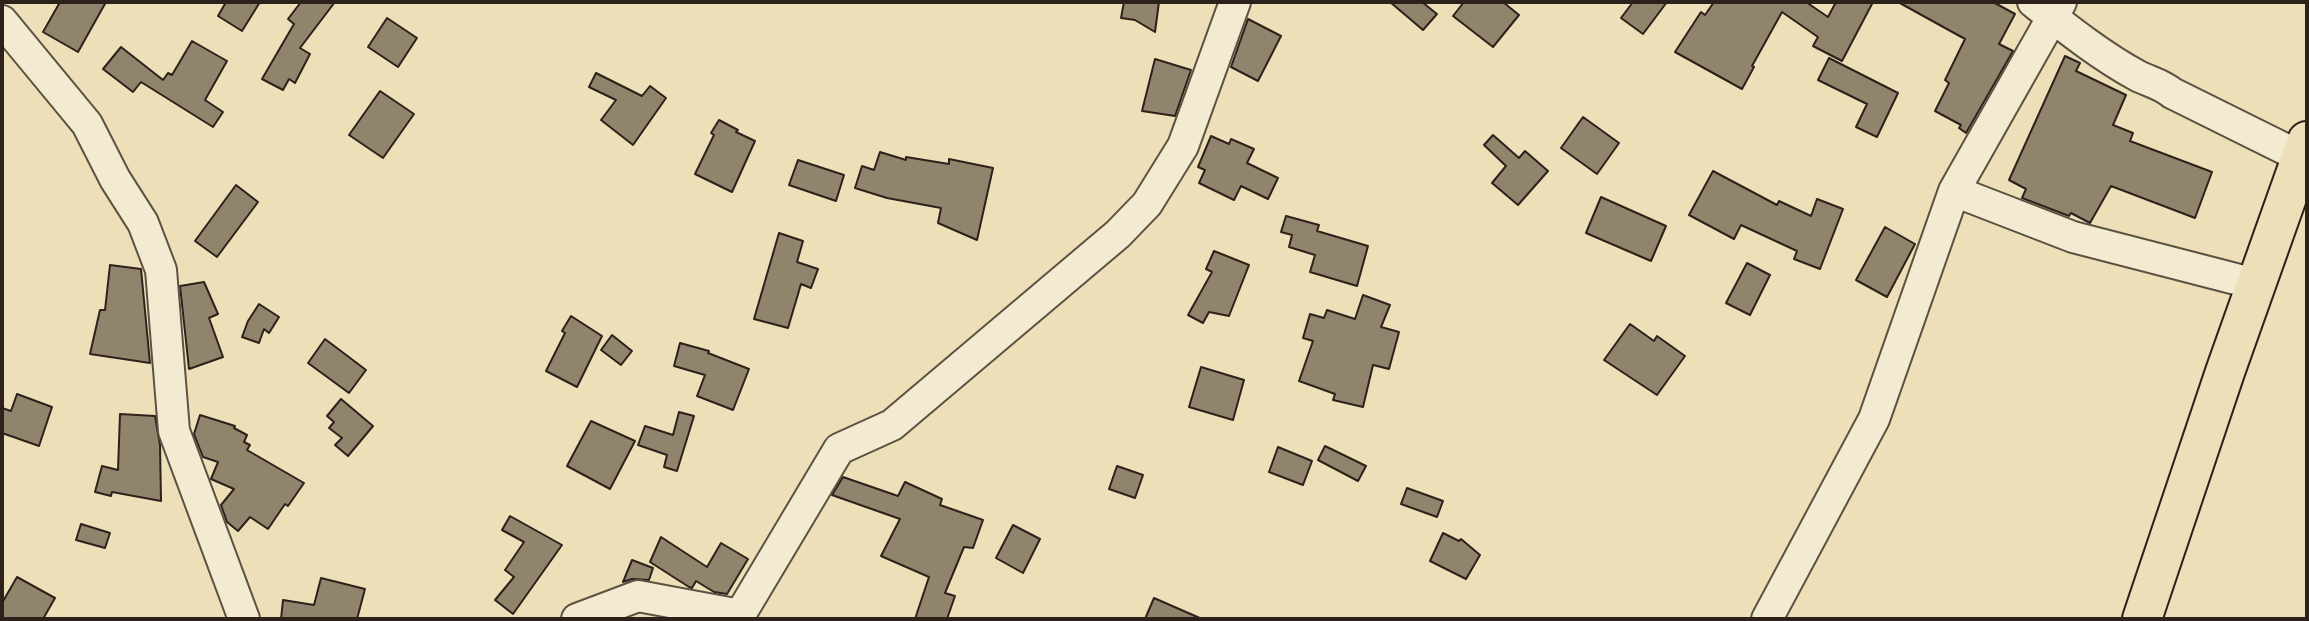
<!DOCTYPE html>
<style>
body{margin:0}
#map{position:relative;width:2309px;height:621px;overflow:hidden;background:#ede0b8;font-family:"Gentium Book Plus",serif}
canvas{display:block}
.frame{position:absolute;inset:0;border:4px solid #2d211b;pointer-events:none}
</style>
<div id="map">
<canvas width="2309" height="621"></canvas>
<div class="frame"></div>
</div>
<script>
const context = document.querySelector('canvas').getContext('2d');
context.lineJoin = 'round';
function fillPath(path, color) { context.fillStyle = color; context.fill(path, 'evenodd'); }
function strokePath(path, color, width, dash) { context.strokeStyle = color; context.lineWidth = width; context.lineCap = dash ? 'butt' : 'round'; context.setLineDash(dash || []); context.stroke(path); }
const building = new Path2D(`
 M 60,2 L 106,2 L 78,52 L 43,32 Z
 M 226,2 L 260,2 L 242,31 L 218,16 Z
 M 301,2 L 335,2 L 300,48 L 310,54 L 295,83 L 289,79 L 283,90 L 262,79 L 294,24 L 288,19 Z
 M 1124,2 L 1159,2 L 1155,32 L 1135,20 L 1121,18 Z
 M 1390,2 L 1422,2 L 1437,14 L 1423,30 Z
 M 1464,2 L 1503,2 L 1519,15 L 1493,47 L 1453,16 Z
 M 1633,2 L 1667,2 L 1643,34 L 1621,18 Z
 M 1714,2 L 1806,2 L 1828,17 L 1836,2 L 1873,2 L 1842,61 L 1813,46 L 1818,37 L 1782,12 L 1752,66 L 1754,67 L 1742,89 L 1675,52 L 1701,12 L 1705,15 Z
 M 1898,2 L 1993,2 L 2015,14 L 1999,44 L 2013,51 L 1966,133 L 1959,128 L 1961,125 L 1935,111 L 1949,83 L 1945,80 L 1965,39 Z
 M 387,18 L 417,38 L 398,67 L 368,47 Z
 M 1248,19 L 1281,36 L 1258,81 L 1231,67 Z
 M 192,41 L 227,61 L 205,100 L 223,112 L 213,127 L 141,82 L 133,92 L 103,69 L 121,47 L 163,80 L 168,73 L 172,75 Z
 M 2065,56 L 2080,63 L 2076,71 L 2126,95 L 2113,125 L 2133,133 L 2130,141 L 2212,172 L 2195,218 L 2111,186 L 2090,223 L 2071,213 L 2069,216 L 2022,198 L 2026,189 L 2009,180 Z
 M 1829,58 L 1898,93 L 1877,137 L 1856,127 L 1867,104 L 1818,80 Z
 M 1155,59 L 1191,70 L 1175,116 L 1142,111 Z
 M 596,73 L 642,96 L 650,86 L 666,98 L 633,145 L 601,120 L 616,100 L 589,87 Z
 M 380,91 L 414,114 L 383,158 L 349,135 Z
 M 1583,117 L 1619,143 L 1597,174 L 1561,148 Z
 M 719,120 L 738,130 L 736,132 L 755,141 L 732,192 L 695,174 L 714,135 L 711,133 Z
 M 1493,135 L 1519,158 L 1525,151 L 1548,171 L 1518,205 L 1492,183 L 1506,166 L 1484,145 Z
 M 1211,136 L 1229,144 L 1231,139 L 1254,149 L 1247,163 L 1278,178 L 1268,199 L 1241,186 L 1234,200 L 1199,183 L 1205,170 L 1198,167 Z
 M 880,152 L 906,160 L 906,157 L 949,164 L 949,159 L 993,168 L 977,240 L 938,223 L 941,208 L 887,198 L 855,188 L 862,166 L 874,170 Z
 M 798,160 L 844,175 L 836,201 L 789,185 Z
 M 1713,171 L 1777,205 L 1779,201 L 1811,216 L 1817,199 L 1843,209 L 1820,269 L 1794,259 L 1797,251 L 1741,225 L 1734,239 L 1689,215 Z
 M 236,185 L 258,202 L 217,257 L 195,241 Z
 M 1601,197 L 1666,226 L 1651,261 L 1586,233 Z
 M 1286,216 L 1319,225 L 1317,231 L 1368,246 L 1357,286 L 1310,272 L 1315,255 L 1289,247 L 1292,235 L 1281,232 Z
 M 1885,227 L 1915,244 L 1887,297 L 1856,280 Z
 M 779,233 L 803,241 L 797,262 L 818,269 L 811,288 L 801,284 L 788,328 L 754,319 Z
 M 1214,251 L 1249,265 L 1229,316 L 1209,312 L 1203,323 L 1188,315 L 1212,272 L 1206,269 Z
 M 1747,263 L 1770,275 L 1750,315 L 1726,303 Z
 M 110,265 L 141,269 L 150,363 L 90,354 L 100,310 L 105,310 Z
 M 204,282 L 218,314 L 209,318 L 223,357 L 189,369 L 180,286 Z
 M 1363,295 L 1390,305 L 1381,327 L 1399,332 L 1389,369 L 1373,365 L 1363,407 L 1333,400 L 1335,394 L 1299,381 L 1313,341 L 1303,338 L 1310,314 L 1324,318 L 1327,310 L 1355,319 Z
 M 259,304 L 279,317 L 269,333 L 264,329 L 259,343 L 242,337 L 248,321 Z
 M 571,316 L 602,336 L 577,387 L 546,371 L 565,333 L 562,331 Z
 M 1630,324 L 1654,341 L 1657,336 L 1685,356 L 1657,395 L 1604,360 Z
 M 612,335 L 632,351 L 621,365 L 601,350 Z
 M 325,339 L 366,370 L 349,393 L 308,363 Z
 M 680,343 L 709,351 L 708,353 L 749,369 L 733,410 L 697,396 L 705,375 L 674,366 Z
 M 1201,367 L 1244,380 L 1233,420 L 1189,407 Z
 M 17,394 L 52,407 L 39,446 L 2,433 L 2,408 L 11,411 Z
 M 341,399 L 373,426 L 348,456 L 335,445 L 342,438 L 329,428 L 334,422 L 327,416 Z
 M 679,412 L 694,416 L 677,471 L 664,467 L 667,455 L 638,445 L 645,426 L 673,435 Z
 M 120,414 L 155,416 L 160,445 L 161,501 L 112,492 L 111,496 L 95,492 L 102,466 L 118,470 Z
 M 200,415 L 235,426 L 234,428 L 247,435 L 244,442 L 250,445 L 247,450 L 304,483 L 288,506 L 285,504 L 268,529 L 250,517 L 238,531 L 227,522 L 221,505 L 234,489 L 211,479 L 218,462 L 203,457 L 194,434 Z
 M 591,421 L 635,441 L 610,489 L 567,466 Z
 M 1325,446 L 1366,466 L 1358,481 L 1318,460 Z
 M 1278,447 L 1312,461 L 1303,485 L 1269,472 Z
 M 1117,466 L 1143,475 L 1135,498 L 1109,489 Z
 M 843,477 L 898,496 L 905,482 L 942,499 L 940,505 L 983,520 L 973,548 L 964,547 L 945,593 L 955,596 L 947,619 L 915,619 L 929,577 L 881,556 L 900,519 L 832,495 Z
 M 1407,488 L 1443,501 L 1437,517 L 1401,504 Z
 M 510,516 L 562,545 L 513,614 L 495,600 L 514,577 L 505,570 L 524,542 L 502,530 Z
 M 81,524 L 110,533 L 105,548 L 76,540 Z
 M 1013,525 L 1040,539 L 1023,573 L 996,558 Z
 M 1443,533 L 1459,541 L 1461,539 L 1480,555 L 1466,579 L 1430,561 Z
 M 661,537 L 707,567 L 721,543 L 748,559 L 727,594 L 714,592 L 696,581 L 692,588 L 689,587 L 650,562 Z
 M 632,560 L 653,568 L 649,580 L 632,579 L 623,582 Z
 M 17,577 L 55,598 L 43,619 L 2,619 L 2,603 Z
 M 321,578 L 365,589 L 357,619 L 281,619 L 283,600 L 314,605 Z
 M 1154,598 L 1202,619 L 1145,619 Z`);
fillPath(building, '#91846d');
strokePath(building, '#2d211b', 2);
const minor = new Path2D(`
 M 2033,2 C 2066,28 2101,56 2138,76 C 2150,82 2161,84 2172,93 L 2301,157
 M 2,21 L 87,124 L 115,179 L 143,223 L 161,270 L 174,431 L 244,619
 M 1954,191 L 2073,237 L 2255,284
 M 577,619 L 638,596 L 740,615 L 839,449 L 892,425 L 1118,234 L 1147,204 L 1183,146 L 1235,2
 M 1767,619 L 1874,419 L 1954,191 L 2061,2`);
const major = new Path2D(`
 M 2142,619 L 2225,372 L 2307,141`);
strokePath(minor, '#5d5142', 34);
strokePath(major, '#2d211b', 42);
strokePath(minor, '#f3ebd1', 30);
strokePath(major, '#ede0b8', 38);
</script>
